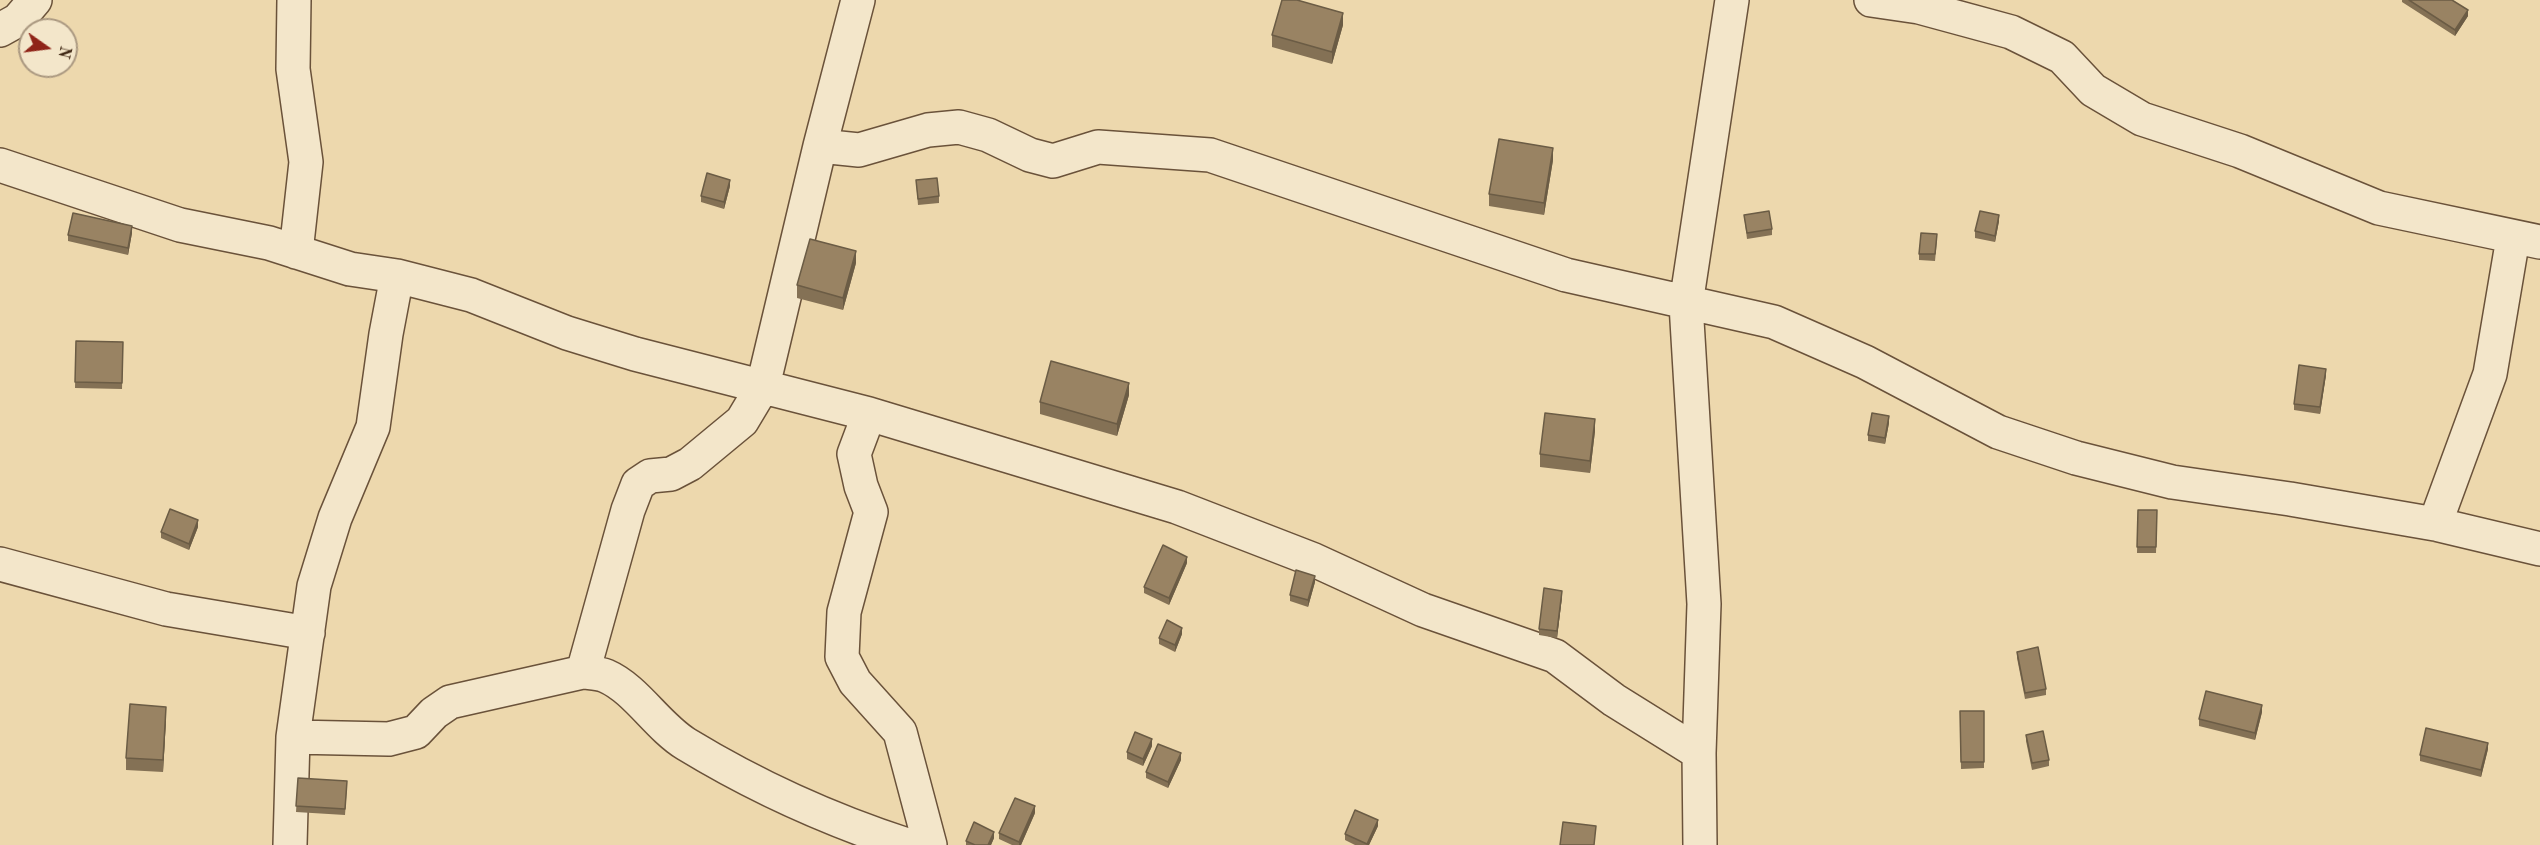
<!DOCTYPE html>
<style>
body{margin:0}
#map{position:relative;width:2540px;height:845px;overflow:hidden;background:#edd8ad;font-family:"Old Standard TT",serif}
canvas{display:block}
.north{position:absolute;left:18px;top:18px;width:60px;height:60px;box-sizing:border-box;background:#f3e6ca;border:2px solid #ab9981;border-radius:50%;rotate:104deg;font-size:16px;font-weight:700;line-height:24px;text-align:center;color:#3e2613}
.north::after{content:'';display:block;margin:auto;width:21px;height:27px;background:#8f2418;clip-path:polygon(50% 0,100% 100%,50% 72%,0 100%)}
</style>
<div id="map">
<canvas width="2540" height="845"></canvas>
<div class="north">N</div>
</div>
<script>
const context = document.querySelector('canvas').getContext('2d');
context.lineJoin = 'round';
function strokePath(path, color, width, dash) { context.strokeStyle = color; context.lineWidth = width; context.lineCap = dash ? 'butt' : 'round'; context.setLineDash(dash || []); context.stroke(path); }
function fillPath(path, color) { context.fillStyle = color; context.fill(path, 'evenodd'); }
const minor = new Path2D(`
 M 294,0 L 293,69 L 306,162 L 296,252
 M 1871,0 L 1919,7 L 2011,32 L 2062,57 L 2093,90 L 2142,119 L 2240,151 L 2379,208 L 2540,242
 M 0,30 L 18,20 L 35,0
 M 820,146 L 859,150 L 928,130 L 959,127 L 988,135 L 1030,155 L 1053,161 L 1098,147 L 1210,155 L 1566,275 L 1774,322 L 1865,362 L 1998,432 L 2076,458 L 2172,482 L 2290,499 L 2435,524 L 2540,549
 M 0,165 L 180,225 L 269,243 L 350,269 L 397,276 L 471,295 L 567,333 L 635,354 L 869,414 L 1177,507 L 1314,560 L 1423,610 L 1555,656 L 1614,700 L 1699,753
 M 869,414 L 854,454 L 861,486 L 871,512 L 844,612 L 842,657 L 855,682 L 900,732 L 930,845
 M 2435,524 L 2490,374 L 2513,238
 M 0,564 L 166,609 L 308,633
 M 583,672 L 628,510 L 638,484 L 650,476 L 671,474 L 690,464 L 742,421 L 763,386 L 820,146 L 858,0
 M 293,737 L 389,739 L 416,732 L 434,713 L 450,702 L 583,672 C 590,673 599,673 606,676 C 636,689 657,726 686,744 C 755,786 830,820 907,845
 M 290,845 L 293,737 L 314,586 L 335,518 L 373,427 L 386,334 L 397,276
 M 1700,845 L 1699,753 L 1704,604 L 1686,304 L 1732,0`);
strokePath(minor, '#6a523a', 36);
strokePath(minor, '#f3e6ca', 33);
fillPath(new Path2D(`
 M 2402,0 L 2452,0 L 2468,16 L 2455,36 L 2402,2 Z
 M 1343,25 L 1332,64 L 1272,47 L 1272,35 Z
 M 1553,160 L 1544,215 L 1489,206 L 1489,194 Z
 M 916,180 L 939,196 L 939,203 L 918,205 Z
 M 730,186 L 724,209 L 701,202 L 701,196 Z
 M 1744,215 L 1772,229 L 1772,235 L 1747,239 Z
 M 1999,221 L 1995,242 L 1975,238 L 1975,231 Z
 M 132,233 L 128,255 L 68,241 L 68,235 Z
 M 1937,240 L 1935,261 L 1919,260 L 1919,254 Z
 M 856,263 L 843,310 L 797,298 L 797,285 Z
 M 76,341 L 123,342 L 122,389 L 75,388 Z
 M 2326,375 L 2320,414 L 2294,410 L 2294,404 Z
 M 1129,395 L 1117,436 L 1040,414 L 1040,402 Z
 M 1889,423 L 1885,444 L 1868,441 L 1868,435 Z
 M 1595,431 L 1590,473 L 1540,467 L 1540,454 Z
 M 2138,510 L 2157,510 L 2156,553 L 2137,553 Z
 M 198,527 L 189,550 L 161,538 L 161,532 Z
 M 1187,563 L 1169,605 L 1144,593 L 1144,587 Z
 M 1315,582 L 1308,607 L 1290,601 L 1290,595 Z
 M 1562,597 L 1557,638 L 1539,635 L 1539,629 Z
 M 1182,634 L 1175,652 L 1159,644 L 1159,638 Z
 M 2017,652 L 2046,689 L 2046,695 L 2025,699 L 2017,658 Z
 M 1960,711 L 1984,711 L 1984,768 L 1961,769 Z
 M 2262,712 L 2255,740 L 2199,726 L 2199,719 Z
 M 166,719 L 163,772 L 126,770 L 126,758 Z
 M 2026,735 L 2049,760 L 2049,766 L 2032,770 L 2026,741 Z
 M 1152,746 L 1143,766 L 1127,759 L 1127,752 Z
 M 2488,749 L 2481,777 L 2420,761 L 2420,755 Z
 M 1181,760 L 1168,788 L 1146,778 L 1146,772 Z
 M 298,778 L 347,787 L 345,815 L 296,812 Z
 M 1035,813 L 1021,845 L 1012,845 L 999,839 L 999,833 Z
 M 1378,826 L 1369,845 L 1355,845 L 1345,840 L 1345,834 Z
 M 994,838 L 991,845 L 966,845 L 966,841 Z`), '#847155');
fillPath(new Path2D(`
 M 2468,10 L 2468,16 L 2455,36 L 2455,30 Z
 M 1343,13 L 1343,25 L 1332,64 L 1332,52 Z
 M 1553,148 L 1553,160 L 1544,215 L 1544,203 Z
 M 730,180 L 730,186 L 724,209 L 724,202 Z
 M 1999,215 L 1999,221 L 1995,242 L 1995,236 Z
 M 132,226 L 132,233 L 128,255 L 128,248 Z
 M 856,251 L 856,263 L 843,310 L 843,298 Z
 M 2326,369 L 2326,375 L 2320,414 L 2320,407 Z
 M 1129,383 L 1129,395 L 1117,436 L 1117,424 Z
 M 1889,416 L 1889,423 L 1885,444 L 1885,438 Z
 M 1595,419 L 1595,431 L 1590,473 L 1590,461 Z
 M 198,520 L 198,527 L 189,550 L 189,544 Z
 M 1187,557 L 1187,563 L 1169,605 L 1169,598 Z
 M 1315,576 L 1315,582 L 1308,607 L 1308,600 Z
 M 1562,591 L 1562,597 L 1557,638 L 1557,631 Z
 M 1182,628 L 1182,634 L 1175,652 L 1175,645 Z
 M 2262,705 L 2262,712 L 2255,740 L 2255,733 Z
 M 166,707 L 166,719 L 163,772 L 163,760 Z
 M 1152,739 L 1152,746 L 1143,766 L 1143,759 Z
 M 2488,743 L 2488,749 L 2481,777 L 2481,770 Z
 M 1181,753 L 1181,760 L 1168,788 L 1168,782 Z
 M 1035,806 L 1035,813 L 1021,845 L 1019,845 L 1019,842 Z
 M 1378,820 L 1378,826 L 1369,845 L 1367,845 Z
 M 994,832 L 994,838 L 991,845 L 988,845 Z`), '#6b5c45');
const building = new Path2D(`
 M 1282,0 L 1297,0 L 1343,13 L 1332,52 L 1272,35 Z
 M 2409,0 L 2452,0 L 2468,10 L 2455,30 Z
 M 1499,139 L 1553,148 L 1544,203 L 1489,194 Z
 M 707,173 L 730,180 L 724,202 L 701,196 Z
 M 937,178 L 939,196 L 918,199 L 916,180 Z
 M 1769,211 L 1772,229 L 1747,233 L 1744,215 Z
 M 1980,211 L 1999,215 L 1995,236 L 1975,231 Z
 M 73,213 L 132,226 L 128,248 L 68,235 Z
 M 1921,233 L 1937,234 L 1935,254 L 1919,254 Z
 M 810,239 L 856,251 L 843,298 L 797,285 Z
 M 76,341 L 123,342 L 122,383 L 75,382 Z
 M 1051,361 L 1129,383 L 1117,424 L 1040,402 Z
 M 2299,365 L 2326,369 L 2320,407 L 2294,404 Z
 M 1545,413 L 1595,419 L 1590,461 L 1540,454 Z
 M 1872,413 L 1889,416 L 1885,438 L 1868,435 Z
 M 170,509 L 198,520 L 189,544 L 161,532 Z
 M 2138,510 L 2157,510 L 2156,547 L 2137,547 Z
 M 1163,545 L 1187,557 L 1169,598 L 1144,587 Z
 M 1296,570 L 1315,576 L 1308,600 L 1290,595 Z
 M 1544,588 L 1562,591 L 1557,631 L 1539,629 Z
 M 1167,620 L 1182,628 L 1175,645 L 1159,638 Z
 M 2038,647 L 2046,689 L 2025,693 L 2017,652 Z
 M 2206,691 L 2262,705 L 2255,733 L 2199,719 Z
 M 130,704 L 166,707 L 163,760 L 126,758 Z
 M 1960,711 L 1984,711 L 1984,762 L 1961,762 Z
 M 2426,728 L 2488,743 L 2481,770 L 2420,755 Z
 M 2043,731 L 2049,760 L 2032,763 L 2026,735 Z
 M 1135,732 L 1152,739 L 1143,759 L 1127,752 Z
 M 1158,744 L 1181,753 L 1168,782 L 1146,772 Z
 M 298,778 L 347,781 L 345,809 L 296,806 Z
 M 1015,798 L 1035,806 L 1019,842 L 999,833 Z
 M 1355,810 L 1378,820 L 1367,844 L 1345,834 Z
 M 974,822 L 994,832 L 988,845 L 975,845 L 966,841 Z
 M 1563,822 L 1596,826 L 1594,845 L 1560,845 Z`);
fillPath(building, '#998363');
strokePath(building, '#6b5c45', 1.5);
</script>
